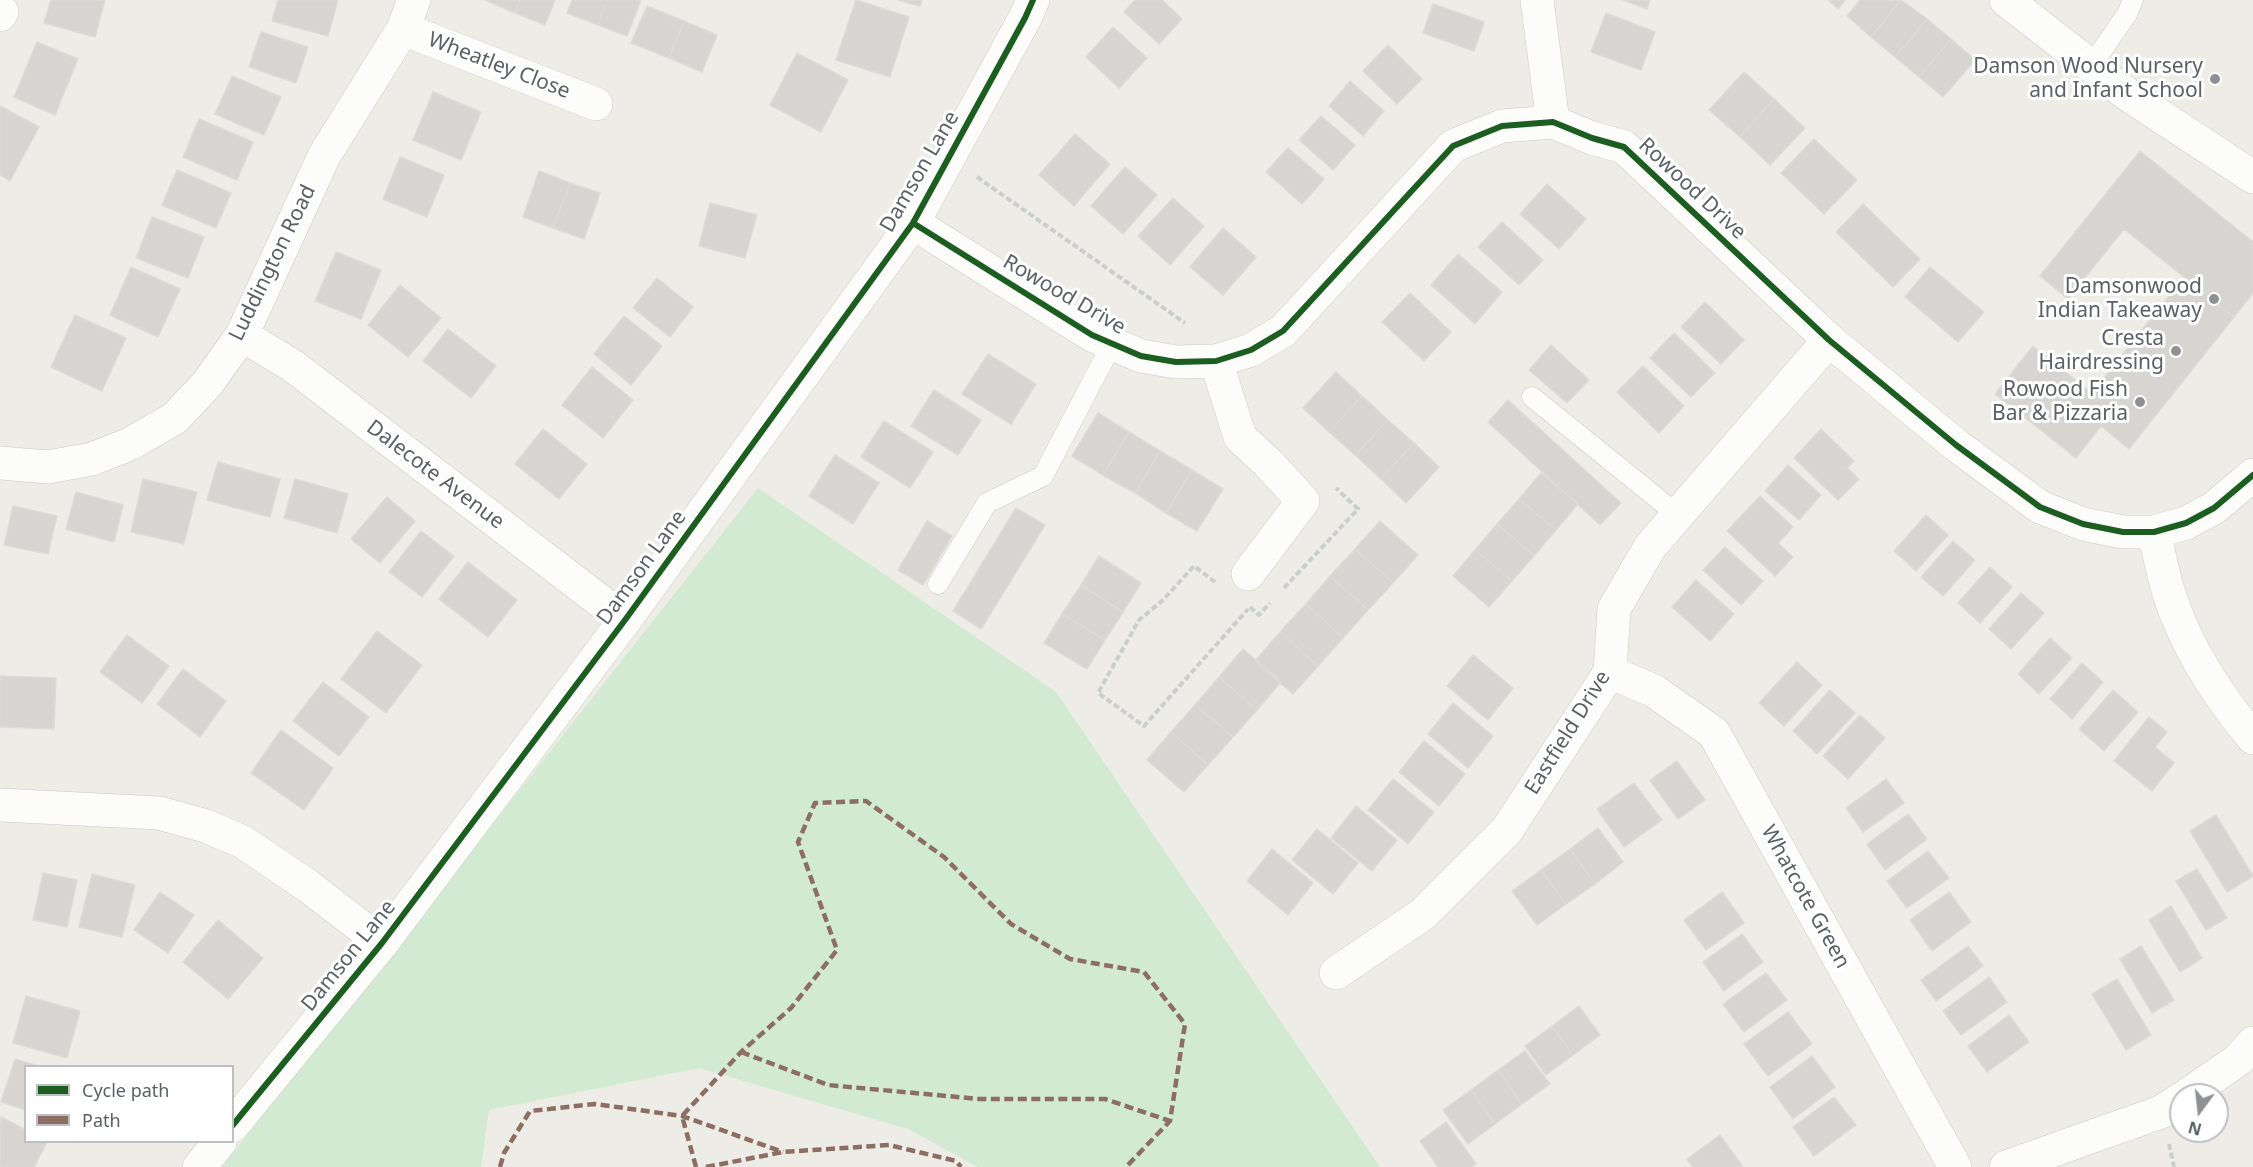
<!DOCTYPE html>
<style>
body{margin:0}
#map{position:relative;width:2253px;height:1167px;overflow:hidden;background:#edece6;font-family:"Noto Sans",sans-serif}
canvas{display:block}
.legend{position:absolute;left:24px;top:1065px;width:210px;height:78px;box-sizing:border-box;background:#fff;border:2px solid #bdbfc2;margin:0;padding:8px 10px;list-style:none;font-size:18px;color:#5b5f66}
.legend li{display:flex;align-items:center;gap:12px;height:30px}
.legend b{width:30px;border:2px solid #bdbfc2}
.north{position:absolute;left:2169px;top:1083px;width:60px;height:60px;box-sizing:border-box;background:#fff;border:2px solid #bdbfc2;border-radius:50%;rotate:195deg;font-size:16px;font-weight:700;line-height:24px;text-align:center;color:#5b5f66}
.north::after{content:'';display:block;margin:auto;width:21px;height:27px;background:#8e9093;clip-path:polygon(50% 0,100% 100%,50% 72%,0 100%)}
</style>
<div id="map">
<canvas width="2253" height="1167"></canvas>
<ul class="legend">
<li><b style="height:8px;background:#1b5e20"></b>Cycle path</li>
<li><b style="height:8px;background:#8d6e63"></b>Path</li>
</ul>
<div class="north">N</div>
</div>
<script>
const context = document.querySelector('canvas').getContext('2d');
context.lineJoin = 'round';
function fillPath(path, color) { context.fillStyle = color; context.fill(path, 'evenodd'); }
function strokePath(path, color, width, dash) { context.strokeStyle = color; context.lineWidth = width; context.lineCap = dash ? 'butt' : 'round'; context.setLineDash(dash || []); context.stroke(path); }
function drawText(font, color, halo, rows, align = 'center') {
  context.font = font + ' "Noto Sans",sans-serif'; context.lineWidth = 6; context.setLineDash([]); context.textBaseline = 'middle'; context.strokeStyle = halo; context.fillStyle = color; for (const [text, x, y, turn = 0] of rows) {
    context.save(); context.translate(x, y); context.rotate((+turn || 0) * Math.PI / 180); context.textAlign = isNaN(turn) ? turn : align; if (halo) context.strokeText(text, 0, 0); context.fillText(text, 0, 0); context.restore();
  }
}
fillPath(new Path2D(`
 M 758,488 L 1056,692 L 1380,1167 L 978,1167 L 908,1129 L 699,1068 L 489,1110 L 481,1167 L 222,1167 Z`), '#d3ead2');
const building = new Path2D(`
 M 51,0 L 105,0 L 95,37 L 44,23 Z
 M 278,0 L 338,0 L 328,36 L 272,21 Z
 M 485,0 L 520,0 L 515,13 Z
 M 520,0 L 555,0 L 545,25 L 515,13 Z
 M 572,0 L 607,0 L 598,25 L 567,13 Z
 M 607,0 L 641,0 L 627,36 L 598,25 Z
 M 856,0 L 909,17 L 890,77 L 836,60 Z
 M 898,0 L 922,0 L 920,6 Z
 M 1135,0 L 1162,0 L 1182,19 L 1159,44 L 1124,12 Z
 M 1623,0 L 1650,0 L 1647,9 Z
 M 1828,0 L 1845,0 L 1838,9 Z
 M 1860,0 L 1901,0 L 1871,37 L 1847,16 Z
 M 1901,0 L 1927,19 L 1895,57 L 1871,37 Z
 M 1433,4 L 1484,22 L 1474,51 L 1423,33 Z
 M 647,6 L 684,21 L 669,58 L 631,43 Z
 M 1606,13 L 1655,32 L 1641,70 L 1591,52 Z
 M 1927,19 L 1951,39 L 1919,77 L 1895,57 Z
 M 684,21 L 717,35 L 702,72 L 669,58 Z
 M 1113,27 L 1147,58 L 1119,88 L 1086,57 Z
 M 261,32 L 308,47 L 296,83 L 249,67 Z
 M 1951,39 L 1975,60 L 1943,97 L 1919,77 Z
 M 37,42 L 78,59 L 55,115 L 14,97 Z
 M 1388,45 L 1422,79 L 1397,104 L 1363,71 Z
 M 797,53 L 848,80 L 821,132 L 770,105 Z
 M 1744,72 L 1774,99 L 1740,137 L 1709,110 Z
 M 232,76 L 281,97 L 264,135 L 215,114 Z
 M 1350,81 L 1384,111 L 1363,136 L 1329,106 Z
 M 433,92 L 481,112 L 461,160 L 413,140 Z
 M 1774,99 L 1805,128 L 1770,165 L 1740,137 Z
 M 0,106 L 39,127 L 10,181 L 0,175 Z
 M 1321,116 L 1355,145 L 1333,170 L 1299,140 Z
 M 199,119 L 253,142 L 237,180 L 183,157 Z
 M 1075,134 L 1110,164 L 1074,206 L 1039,175 Z
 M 1814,139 L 1857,180 L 1824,214 L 1781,173 Z
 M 1288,148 L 1324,179 L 1302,204 L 1266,172 Z
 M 2140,151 L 2253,242 L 2253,293 L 2234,317 L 2124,229 L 2068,299 L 2040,276 Z
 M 400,157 L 444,175 L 427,217 L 383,199 Z
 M 1125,167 L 1157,195 L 1123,234 L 1091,206 Z
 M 177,170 L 231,193 L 216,228 L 162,205 Z
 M 539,171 L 570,183 L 553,228 L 523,217 Z
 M 570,183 L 600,193 L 584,239 L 553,228 Z
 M 1547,184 L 1586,219 L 1559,249 L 1520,214 Z
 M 1173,198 L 1204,226 L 1170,265 L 1138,236 Z
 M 710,203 L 757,215 L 745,258 L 699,246 Z
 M 1863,204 L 1920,259 L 1893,287 L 1836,232 Z
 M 152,217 L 204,237 L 188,278 L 136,258 Z
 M 1502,222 L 1543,260 L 1519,285 L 1478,247 Z
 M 1223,228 L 1256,257 L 1223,295 L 1190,267 Z
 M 336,252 L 381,270 L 361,319 L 315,301 Z
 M 1458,254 L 1502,292 L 1475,324 L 1431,285 Z
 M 131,267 L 180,289 L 158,337 L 110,315 Z
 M 1930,267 L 1984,312 L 1958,342 L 1905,297 Z
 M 2184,277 L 2234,317 L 2129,449 L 2101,426 L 2076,458 L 1995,394 L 2033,346 L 2092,393 Z
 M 657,278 L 693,307 L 670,337 L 633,308 Z
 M 400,285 L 441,318 L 408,357 L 368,325 Z
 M 1410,293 L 1451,332 L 1424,361 L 1382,322 Z
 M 1705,302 L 1744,340 L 1721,364 L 1681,327 Z
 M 75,315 L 126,338 L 102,391 L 51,367 Z
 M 624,316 L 662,346 L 631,385 L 594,354 Z
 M 448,329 L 496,366 L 471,398 L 423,361 Z
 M 1674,333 L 1715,373 L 1691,397 L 1650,358 Z
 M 1551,345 L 1589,380 L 1567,403 L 1529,370 Z
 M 988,354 L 1036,384 L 1011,424 L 962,394 Z
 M 1643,366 L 1684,406 L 1659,433 L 1617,392 Z
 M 592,367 L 633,400 L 603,438 L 562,405 Z
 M 1336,372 L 1362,396 L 1329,432 L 1303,408 Z
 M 934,390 L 981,420 L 958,455 L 911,426 Z
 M 1362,396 L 1388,420 L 1355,455 L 1329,432 Z
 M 1508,400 L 1621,503 L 1600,525 L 1488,422 Z
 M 1098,413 L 1129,432 L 1103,475 L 1072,456 Z
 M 1388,420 L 1414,443 L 1381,479 L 1355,455 Z
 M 884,421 L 933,452 L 910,488 L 861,457 Z
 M 543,429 L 587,464 L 559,499 L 515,464 Z
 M 1821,429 L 1854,461 L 1847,468 L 1859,479 L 1838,500 L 1794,458 Z
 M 1129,432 L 1160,451 L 1135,493 L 1103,475 Z
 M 1414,443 L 1439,467 L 1406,503 L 1381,479 Z
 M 1160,451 L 1192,470 L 1166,513 L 1135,493 Z
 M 835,455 L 879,483 L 853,524 L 809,496 Z
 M 218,462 L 280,479 L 270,517 L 207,500 Z
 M 1788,465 L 1821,495 L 1799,520 L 1765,491 Z
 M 1192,470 L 1223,489 L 1197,531 L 1166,513 Z
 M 1541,473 L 1578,504 L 1556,530 L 1519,499 Z
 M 143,479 L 197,492 L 184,544 L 131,532 Z
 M 295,479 L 348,494 L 337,533 L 284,518 Z
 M 76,492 L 123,505 L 114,542 L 66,529 Z
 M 1760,496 L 1793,527 L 1778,543 L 1793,557 L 1775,576 L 1727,531 Z
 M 387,497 L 415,521 L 380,563 L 351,539 Z
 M 1519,499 L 1556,530 L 1534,556 L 1497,524 Z
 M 13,506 L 57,516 L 48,554 L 4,545 Z
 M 1016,508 L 1045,525 L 981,629 L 953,611 Z
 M 1926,515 L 1948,535 L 1916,571 L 1894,551 Z
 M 927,521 L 952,536 L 923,585 L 898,570 Z
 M 1380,521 L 1418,555 L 1393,583 L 1355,549 Z
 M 1497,524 L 1534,556 L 1512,581 L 1475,550 Z
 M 421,531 L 454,556 L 422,597 L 389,572 Z
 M 1953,541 L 1975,560 L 1943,596 L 1921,577 Z
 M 1725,547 L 1763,581 L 1741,605 L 1703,570 Z
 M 1355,549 L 1393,583 L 1368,610 L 1330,576 Z
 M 1475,550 L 1512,581 L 1489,607 L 1453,576 Z
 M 1099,556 L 1141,583 L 1123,612 L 1081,585 Z
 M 468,562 L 517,600 L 488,637 L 439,599 Z
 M 1990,567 L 2012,587 L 1980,623 L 1958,603 Z
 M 1330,576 L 1368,610 L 1343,638 L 1306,604 Z
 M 1696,580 L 1734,614 L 1710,641 L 1672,607 Z
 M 1081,585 L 1123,612 L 1105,640 L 1062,614 Z
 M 2021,593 L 2044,613 L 2011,649 L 1989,629 Z
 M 1306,604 L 1343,638 L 1318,666 L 1280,632 Z
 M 1062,614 L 1105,640 L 1087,669 L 1044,643 Z
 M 377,631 L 422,665 L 386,713 L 341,679 Z
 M 1280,632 L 1318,666 L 1293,694 L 1255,661 Z
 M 127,635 L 169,666 L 142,703 L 100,672 Z
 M 2050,638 L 2072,658 L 2039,694 L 2018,674 Z
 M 1243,649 L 1281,682 L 1257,710 L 1219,677 Z
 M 1473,655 L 1513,688 L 1488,720 L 1447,686 Z
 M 1797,662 L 1822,685 L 1784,726 L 1759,703 Z
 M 2082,663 L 2103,682 L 2072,719 L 2050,699 Z
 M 183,669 L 226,701 L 200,737 L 157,704 Z
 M 0,676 L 56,678 L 54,729 L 0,727 Z
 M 1219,677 L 1257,710 L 1233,737 L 1195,705 Z
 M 323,682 L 369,717 L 339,756 L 293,721 Z
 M 1830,690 L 1855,713 L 1817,754 L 1793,731 Z
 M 2113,690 L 2138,712 L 2104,751 L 2079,729 Z
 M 1453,703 L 1493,736 L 1468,768 L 1428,734 Z
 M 1195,705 L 1233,737 L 1208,765 L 1171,732 Z
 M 1860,715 L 1885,738 L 1848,779 L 1823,756 Z
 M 2149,717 L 2167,732 L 2155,747 L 2174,763 L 2152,791 L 2114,761 Z
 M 281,730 L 333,768 L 304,810 L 251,773 Z
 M 1171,732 L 1208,765 L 1184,792 L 1147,760 Z
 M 1424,741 L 1465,774 L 1439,806 L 1399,772 Z
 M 1677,761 L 1705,800 L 1678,819 L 1650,780 Z
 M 1393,779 L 1434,812 L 1408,844 L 1368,810 Z
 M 1886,779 L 1904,803 L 1863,832 L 1846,808 Z
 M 1634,783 L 1662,820 L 1624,847 L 1597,809 Z
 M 1356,806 L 1397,840 L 1372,871 L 1331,838 Z
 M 1908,814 L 1927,839 L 1885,870 L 1867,844 Z
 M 2216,815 L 2253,876 L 2227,892 L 2190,831 Z
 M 1598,828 L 1623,862 L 1595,884 L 1570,849 Z
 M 1317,829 L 1358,863 L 1333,894 L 1292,860 Z
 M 1272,849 L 1313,883 L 1288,915 L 1247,881 Z
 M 1570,849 L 1595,884 L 1566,904 L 1541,870 Z
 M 1928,851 L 1949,878 L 1907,908 L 1887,881 Z
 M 2197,869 L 2227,918 L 2206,930 L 2176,881 Z
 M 1541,870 L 1566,904 L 1537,925 L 1512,891 Z
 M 43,873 L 77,880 L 67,927 L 33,920 Z
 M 92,874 L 135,885 L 122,937 L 79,927 Z
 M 160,892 L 194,915 L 168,953 L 134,930 Z
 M 1722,892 L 1744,923 L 1706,950 L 1684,920 Z
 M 1949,892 L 1971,922 L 1932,951 L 1910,920 Z
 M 2171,906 L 2202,958 L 2180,972 L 2149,920 Z
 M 218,920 L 263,958 L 228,999 L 183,962 Z
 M 1742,934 L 1763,962 L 1724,991 L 1703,962 Z
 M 1968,946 L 1983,966 L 1936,1001 L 1921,980 Z
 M 2141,946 L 2174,1000 L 2152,1013 L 2120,959 Z
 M 1766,973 L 1787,1000 L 1744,1032 L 1723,1004 Z
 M 1989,977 L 2007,1002 L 1961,1035 L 1943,1011 Z
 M 2117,979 L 2151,1035 L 2126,1050 L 2092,994 Z
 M 26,996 L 80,1011 L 67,1058 L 13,1043 Z
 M 1579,1006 L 1600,1035 L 1573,1055 L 1552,1026 Z
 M 1788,1012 L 1812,1044 L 1768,1076 L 1744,1044 Z
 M 2009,1015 L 2029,1042 L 1987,1072 L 1968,1046 Z
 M 1552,1026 L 1573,1055 L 1546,1075 L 1525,1046 Z
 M 1525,1051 L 1550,1084 L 1522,1104 L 1498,1070 Z
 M 1812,1056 L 1835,1087 L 1793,1119 L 1770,1087 Z
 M 15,1059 L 38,1066 L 26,1066 L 26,1110 L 1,1102 Z
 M 1498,1070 L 1522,1104 L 1495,1124 L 1471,1090 Z
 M 1471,1090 L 1495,1124 L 1468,1144 L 1443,1110 Z
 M 1834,1097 L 1856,1125 L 1814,1156 L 1793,1127 Z
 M 1,1117 L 26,1130 L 26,1142 L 47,1142 L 34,1167 L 0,1167 Z
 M 1446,1122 L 1476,1164 L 1472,1167 L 1438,1167 L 1420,1141 Z
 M 1720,1135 L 1743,1167 L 1693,1167 L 1687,1159 Z`);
fillPath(building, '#d6d5d1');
strokePath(building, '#dcdbd6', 1.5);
const lane = new Path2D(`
 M 2091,66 L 2127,14 L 2133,0
 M 1532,397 L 1678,515
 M 938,584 L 987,503 L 1043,476 L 1112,344`);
const street = new Path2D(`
 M 1537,0 L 1553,122
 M 2006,0 L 2127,94 L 2253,177
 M 0,15 L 2,12
 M 403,29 L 596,104
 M 242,335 L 293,366 L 625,620
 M 1216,361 L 1240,437 L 1269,464 L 1303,501 L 1248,574
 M 0,463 L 48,467 L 92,459 L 130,444 L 175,418 L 207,384 L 242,335 L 324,156 L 403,29 L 414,0
 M 2154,532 C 2159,551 2162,571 2168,590 C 2184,644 2218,696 2253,738
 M 1610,672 L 1654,691 L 1714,733 L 1955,1167
 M 0,805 L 159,813 L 206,826 L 243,842 L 308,886 L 382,943
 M 1336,973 L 1423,914 L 1507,830 L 1610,672 L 1614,609 L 1650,547 L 1829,340
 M 2187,1095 L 2238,1060 L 2253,1043
 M 2006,1167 L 2161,1112 L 2181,1099`);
const secondary = new Path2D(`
 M 913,223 L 1092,335 L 1141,356 L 1176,362 L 1216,361 L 1251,350 L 1283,331 L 1453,146 L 1502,126 L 1553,122 L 1592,138 L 1624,147 L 1829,340 L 1956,445 L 2040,507 L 2083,524 L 2123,532 L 2154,532 L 2186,523 L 2214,508 L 2253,475
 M 232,1126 L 382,943 L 625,620 L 913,223 L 1025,18 L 1033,0
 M 199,1167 L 220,1142`);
strokePath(lane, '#c9cac9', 21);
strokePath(street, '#c9cac9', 34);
strokePath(secondary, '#cacbca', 34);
strokePath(new Path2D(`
 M 977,177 L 1185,323
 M 1215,582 L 1194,566 L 1162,601 L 1139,620 L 1098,693 L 1144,726 L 1248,609
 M 1284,588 L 1358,509 L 1336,488
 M 1250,607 L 1259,615 L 1270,603
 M 2169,1144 L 2174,1167`), '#cacfcd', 4, [6, 3]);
strokePath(lane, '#fcfcfb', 20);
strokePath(street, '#fcfcfb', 33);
strokePath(secondary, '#fcfcfb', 33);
strokePath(new Path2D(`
 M 741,1052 L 828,1085 L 979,1099 L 1105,1099 L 1170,1121
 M 500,1167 L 504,1153 L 530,1111 L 595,1104 L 682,1116 L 783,1152
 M 696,1167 L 682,1116 L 741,1052 L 791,1008 L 837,950 L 798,842 L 815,803 L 866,801 L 944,857 L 1011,924 L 1070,959 L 1144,972 L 1185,1024 L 1170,1121 L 1126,1167
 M 706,1167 L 783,1152 L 889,1145 L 956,1161 L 961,1167`), '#8d6e63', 4.5, [9, 4.5]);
strokePath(new Path2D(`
 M 913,223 L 1092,335 L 1141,356 L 1176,362 L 1216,361 L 1251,350 L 1283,331 L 1453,146 L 1502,126 L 1553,122 L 1592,138 L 1624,147 L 1829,340 L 1956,445 L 2040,507 L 2083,524 L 2123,532 L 2154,532 L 2186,523 L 2214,508 L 2253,475
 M 232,1126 L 382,943 L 625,620 L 913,223 L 1025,18 L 1033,0`), '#1b5e20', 6);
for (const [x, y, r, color] of [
 [2215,79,6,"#8e9093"],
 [2214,299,6,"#8e9093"],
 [2176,351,6,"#8e9093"],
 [2140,402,6,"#8e9093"]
]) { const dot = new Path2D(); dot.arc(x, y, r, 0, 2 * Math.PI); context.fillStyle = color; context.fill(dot); strokePath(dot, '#fff', 2); }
drawText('21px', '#5b5f66', '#fff', [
 ["Wheatley Close",499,66,21],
 ["Damson Lane",920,172,-60],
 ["Rowood Drive",1692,189,43],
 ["Luddington Road",273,263,-64],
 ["Rowood Drive",1064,295,30],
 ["Dalecote Avenue",435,475,37],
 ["Damson Lane",642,568,-54],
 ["Eastfield Drive",1568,733,-58],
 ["Whatcote Green",1805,897,61],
 ["Damson Lane",349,956,-51]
]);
drawText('21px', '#5b5f66', '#fff', [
 ["Damson Wood Nursery",2203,67],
 ["and Infant School",2203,91],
 ["Damsonwood",2202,287],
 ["Indian Takeaway",2202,311],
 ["Cresta",2164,339],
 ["Hairdressing",2164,363],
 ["Rowood Fish",2128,390],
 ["Bar & Pizzaria",2128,414]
], 'right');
</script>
